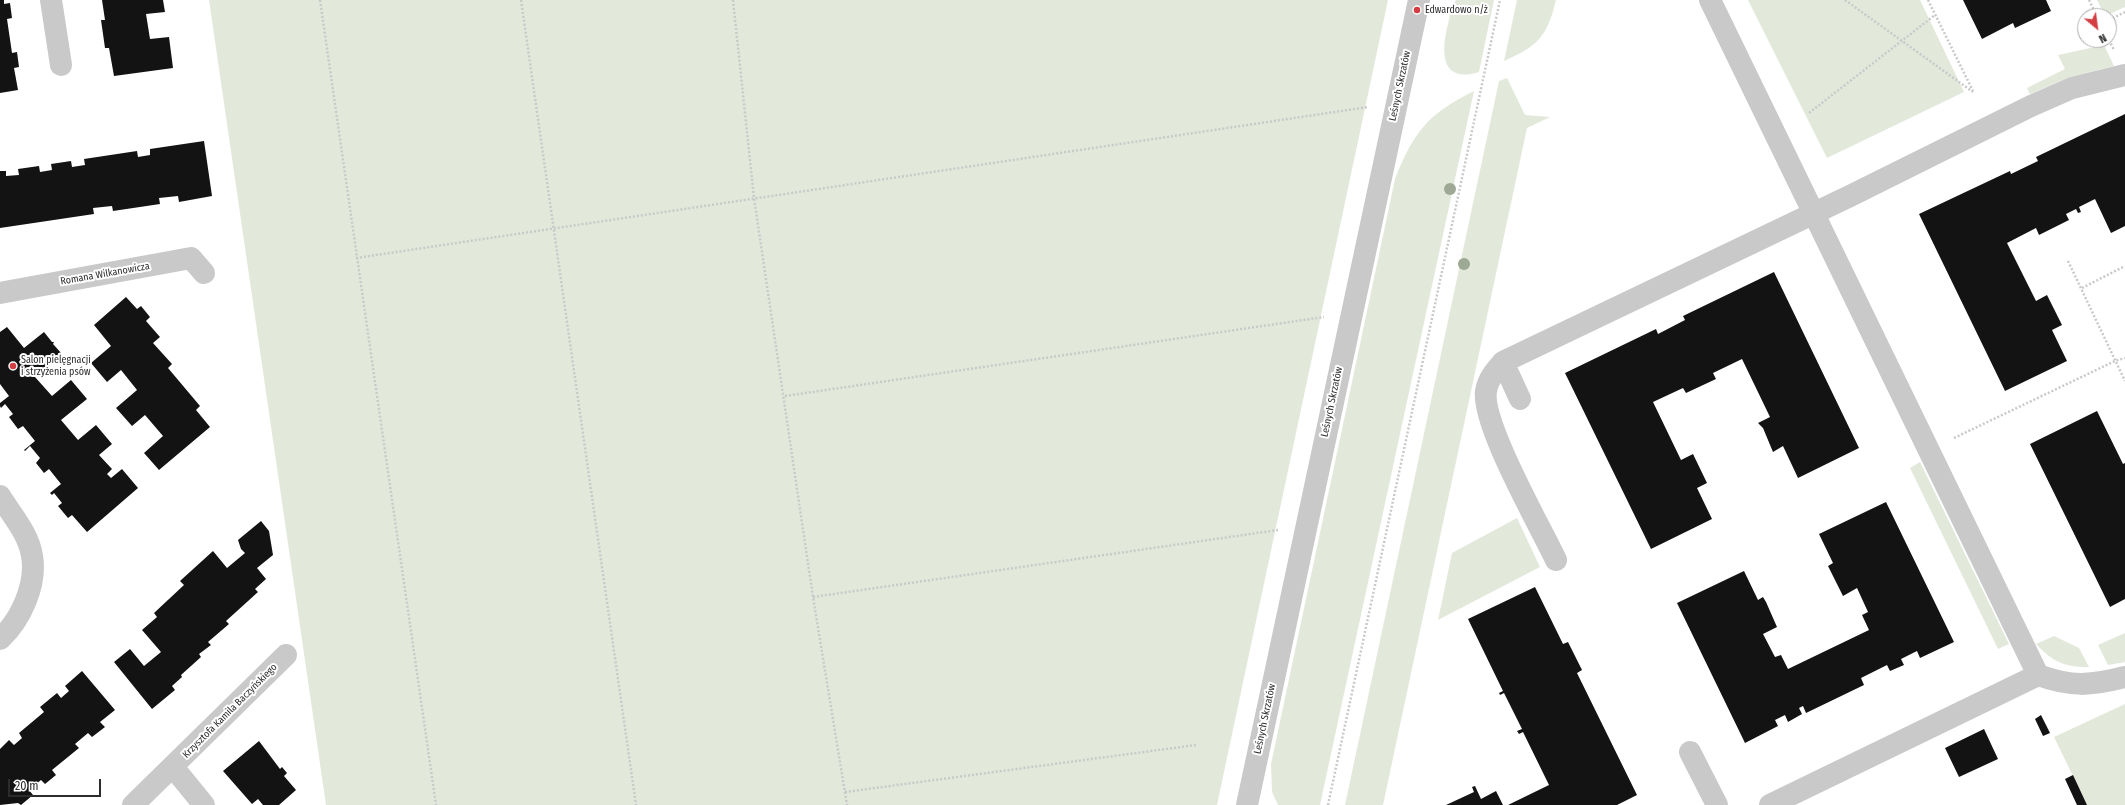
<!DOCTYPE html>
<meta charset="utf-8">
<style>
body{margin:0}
#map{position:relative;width:2125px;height:805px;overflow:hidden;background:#fff;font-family:"Fira Sans Condensed",sans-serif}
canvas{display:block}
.north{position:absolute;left:2077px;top:8px;width:40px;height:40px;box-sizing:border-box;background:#fff;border:1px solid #ababab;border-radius:50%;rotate:151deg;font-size:11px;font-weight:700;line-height:16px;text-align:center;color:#2c2c2c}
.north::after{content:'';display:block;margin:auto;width:14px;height:18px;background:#d43d42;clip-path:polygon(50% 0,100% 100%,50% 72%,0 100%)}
.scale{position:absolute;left:8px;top:779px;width:93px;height:18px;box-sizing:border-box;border:2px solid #2c2c2c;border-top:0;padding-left:5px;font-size:12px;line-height:14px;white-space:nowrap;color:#2c2c2c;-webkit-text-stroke:3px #fff;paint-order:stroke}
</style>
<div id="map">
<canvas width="2125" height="805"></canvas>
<div class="north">N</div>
<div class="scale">20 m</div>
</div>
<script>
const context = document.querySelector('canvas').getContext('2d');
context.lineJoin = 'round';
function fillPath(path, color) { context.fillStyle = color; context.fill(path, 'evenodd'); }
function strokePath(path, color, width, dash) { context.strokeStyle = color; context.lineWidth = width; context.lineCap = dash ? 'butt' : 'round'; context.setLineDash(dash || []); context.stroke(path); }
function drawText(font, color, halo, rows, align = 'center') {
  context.font = font + ' "Fira Sans Condensed",sans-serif'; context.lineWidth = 4; context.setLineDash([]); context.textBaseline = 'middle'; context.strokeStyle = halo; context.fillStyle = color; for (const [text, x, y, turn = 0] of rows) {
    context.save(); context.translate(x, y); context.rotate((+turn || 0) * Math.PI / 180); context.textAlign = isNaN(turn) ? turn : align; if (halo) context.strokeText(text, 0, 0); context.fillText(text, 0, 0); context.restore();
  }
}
fillPath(new Path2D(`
 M 209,0 L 1388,0 L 1217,805 L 326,805 Z
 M 1456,0 L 1494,0 L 1479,72 C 1440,84 1441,51 1448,24 C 1450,16 1451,7 1456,0 Z
 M 1517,0 L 1556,0 C 1547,37 1538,46 1504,61 Z
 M 1748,0 L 1920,0 L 1964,92 L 1827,158 Z
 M 2097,0 L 2125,0 L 2125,7 L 2105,16 Z
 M 2104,45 L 2114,66 L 2070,77 L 2030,94 L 2027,88 L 2065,69 L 2058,55 Z
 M 1507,78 L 1525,115 L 1550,117 L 1527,128 L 1383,805 L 1345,805 L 1499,81 Z
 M 1474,91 L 1320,805 L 1278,805 L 1272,792 L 1271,764 L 1395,179 C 1414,131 1428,114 1474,91 Z
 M 1920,462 L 2009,644 L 1998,649 L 1910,468 Z
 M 1517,518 L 1540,567 L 1438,620 L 1452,553 Z
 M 2125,633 L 2125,662 L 2108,665 L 2098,645 Z
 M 2054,636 L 2079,648 L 2089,667 C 2064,667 2053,662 2036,644 Z
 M 2125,704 L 2125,805 L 2087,805 L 2054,737 Z`), '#e2e9db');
fillPath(new Path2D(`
 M 0,0 L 4,0 L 4,4 L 10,3 L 12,18 L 7,19 L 12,53 L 17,52 L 19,67 L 14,68 L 18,90 L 0,93 Z
 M 102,0 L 163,0 L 165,12 L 146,14 L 150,39 L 169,37 L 173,68 L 114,76 L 109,48 L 105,48 L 101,20 L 105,20 Z
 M 1963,0 L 2046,0 L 2051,11 L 2015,28 L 2013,23 L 1982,39 Z
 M 2125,114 L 2125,226 L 2111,233 L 2095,199 L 2079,207 L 2081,212 L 2078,213 L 2076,209 L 2066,214 L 2069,220 L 2039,235 L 2036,228 L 2007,243 L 2036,301 L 2047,295 L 2062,325 L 2052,330 L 2067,361 L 2005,391 L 1919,214 L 2010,171 L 2011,174 L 2038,161 L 2036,157 Z
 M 204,141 L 212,196 L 179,202 L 178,196 L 159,198 L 160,204 L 113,211 L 112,206 L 93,208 L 94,214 L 0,228 L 0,171 L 6,171 L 6,176 L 19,175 L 18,169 L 39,166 L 40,172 L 52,170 L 51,164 L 71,161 L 72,167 L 85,165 L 84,159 L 137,151 L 138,157 L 150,155 L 150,149 Z
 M 1774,272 L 1859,448 L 1798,478 L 1783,446 L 1773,452 L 1763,428 L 1758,423 L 1770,417 L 1742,359 L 1713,373 L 1716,379 L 1686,393 L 1683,388 L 1653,402 L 1681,460 L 1693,454 L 1707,483 L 1697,488 L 1712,519 L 1651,549 L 1565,373 L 1656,329 L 1658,334 L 1685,320 L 1683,316 Z
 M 126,297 L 137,309 L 141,306 L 150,317 L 146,321 L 160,337 L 153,343 L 172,364 L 168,368 L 200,406 L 196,410 L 210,427 L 159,470 L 144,453 L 163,436 L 145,415 L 132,426 L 116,408 L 137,390 L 121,370 L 107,382 L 91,363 L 111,346 L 94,325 Z
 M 7,327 L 24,348 L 44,332 L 52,342 L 54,342 L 53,344 L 62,354 L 35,377 L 52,396 L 71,380 L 87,399 L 61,420 L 78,440 L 96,425 L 112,444 L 99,455 L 112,469 L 107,474 L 111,478 L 122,469 L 138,488 L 87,532 L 72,515 L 68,518 L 58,506 L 62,503 L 54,493 L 52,495 L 50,493 L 61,484 L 49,469 L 44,473 L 36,463 L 40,458 L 30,446 L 25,451 L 24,450 L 35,441 L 23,426 L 18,429 L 9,417 L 13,414 L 5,404 L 1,408 L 0,406 L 0,403 L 9,396 L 0,384 L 0,332 Z
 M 2097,411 L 2123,464 L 2125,463 L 2125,599 L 2110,607 L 2030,444 Z
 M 1886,502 L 1954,642 L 1920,658 L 1917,651 L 1901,659 L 1904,665 L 1890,671 L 1887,665 L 1861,678 L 1864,685 L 1806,713 L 1803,706 L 1799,708 L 1802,714 L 1788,722 L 1785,715 L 1775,720 L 1778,726 L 1745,743 L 1677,603 L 1744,571 L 1758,600 L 1763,597 L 1766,602 L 1777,627 L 1763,634 L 1775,657 L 1781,655 L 1788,669 L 1869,630 L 1862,615 L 1868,612 L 1857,588 L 1843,596 L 1828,566 L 1833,563 L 1819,534 Z
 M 261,521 L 269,531 L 273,555 L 257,568 L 266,579 L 255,589 L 258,592 L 226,621 L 229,624 L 208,642 L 211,645 L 199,654 L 201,657 L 181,675 L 182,677 L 172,686 L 175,690 L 152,709 L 114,662 L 130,649 L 144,666 L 161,652 L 142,630 L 157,617 L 154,613 L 184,585 L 180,581 L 213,551 L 227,568 L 245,553 L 241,549 L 238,540 Z
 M 1535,587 L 1563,644 L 1568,642 L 1582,670 L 1577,673 L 1637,795 L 1617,805 L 1508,805 L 1549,785 L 1523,732 L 1519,734 L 1517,731 L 1522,729 L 1504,693 L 1500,695 L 1499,693 L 1503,691 L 1468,619 Z
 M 82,671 L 115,710 L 100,722 L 105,727 L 92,737 L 88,733 L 75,744 L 79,748 L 52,770 L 56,775 L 45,784 L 41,780 L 29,790 L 33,795 L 21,805 L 18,803 L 0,805 L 0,749 L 9,740 L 14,745 L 22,738 L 19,733 L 44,712 L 40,707 L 57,693 L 61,698 L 69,691 L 65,686 Z
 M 2041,715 L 2050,733 L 2043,736 L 2035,719 Z
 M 1984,729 L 1998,759 L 1959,777 L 1945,748 Z
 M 259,741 L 280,769 L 282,767 L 287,773 L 284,776 L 296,790 L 279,805 L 263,805 L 258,799 L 252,804 L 223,771 Z
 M 2073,775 L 2087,805 L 2077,805 L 2065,779 Z
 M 1475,786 L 1481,799 L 1496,791 L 1503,805 L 1446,805 L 1474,792 L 1472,787 Z`), '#131313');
strokePath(new Path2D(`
 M 320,0 L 436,805
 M 521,0 L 636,805
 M 733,0 L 754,198 L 813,597 L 847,805
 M 1845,0 L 1973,92
 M 1928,0 L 1973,91
 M 2089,0 L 2097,16
 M 2109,20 L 2125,12
 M 2109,40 L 2114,50
 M 1809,113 L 1935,15
 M 356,258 L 1368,107
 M 2068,261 L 2125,381
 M 2082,288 L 2125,266
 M 785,396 L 1324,317
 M 1954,438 L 2115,361 L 2125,358
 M 813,597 L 1278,530
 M 845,792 L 1196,745
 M 1328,805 L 1500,0`), '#c9c9c9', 2.5, [2, 2]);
strokePath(new Path2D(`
 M 51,0 L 61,65
 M 1710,0 L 2038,675 C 2071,687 2091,686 2125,677
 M 0,293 L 191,258 L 204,273
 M 1503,362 C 1495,371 1488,379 1486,391 C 1481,423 1540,526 1556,560
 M 1520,399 L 1503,362 L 1850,196 L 2031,106 L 2072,88 L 2125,75
 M 0,496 C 11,514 29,534 32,556 C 37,584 21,620 0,639
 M 1690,752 L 1717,805
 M 173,767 L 204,805
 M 133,805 L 286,655
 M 1247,805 L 1419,0
 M 1770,805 L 2038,675`), '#c9c9c9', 22);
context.fillStyle = '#9ea995';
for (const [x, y] of [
 [1450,189],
 [1464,264]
]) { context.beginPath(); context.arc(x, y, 6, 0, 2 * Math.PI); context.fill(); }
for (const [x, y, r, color] of [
 [1417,10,4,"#d43d42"],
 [13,366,4,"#d43d42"]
]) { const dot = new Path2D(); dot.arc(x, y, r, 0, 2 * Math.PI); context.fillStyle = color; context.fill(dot); strokePath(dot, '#fff', 1.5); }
drawText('10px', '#2c2c2c', '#fff', [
 ["Edwardowo n/ż",1425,10],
 ["Salon pielęgnacji",21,360],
 ["i strzyżenia psów",21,372]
], 'left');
drawText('10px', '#2c2c2c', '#fff', [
 ["Leśnych Skrzatów",1400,86,-78],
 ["Romana Wilkanowicza",105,274,-10],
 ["Leśnych Skrzatów",1332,402,-78],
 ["Krzysztofa Kamila Baczyńskiego",230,711,-45],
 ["Leśnych Skrzatów",1265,719,-78]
]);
</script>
